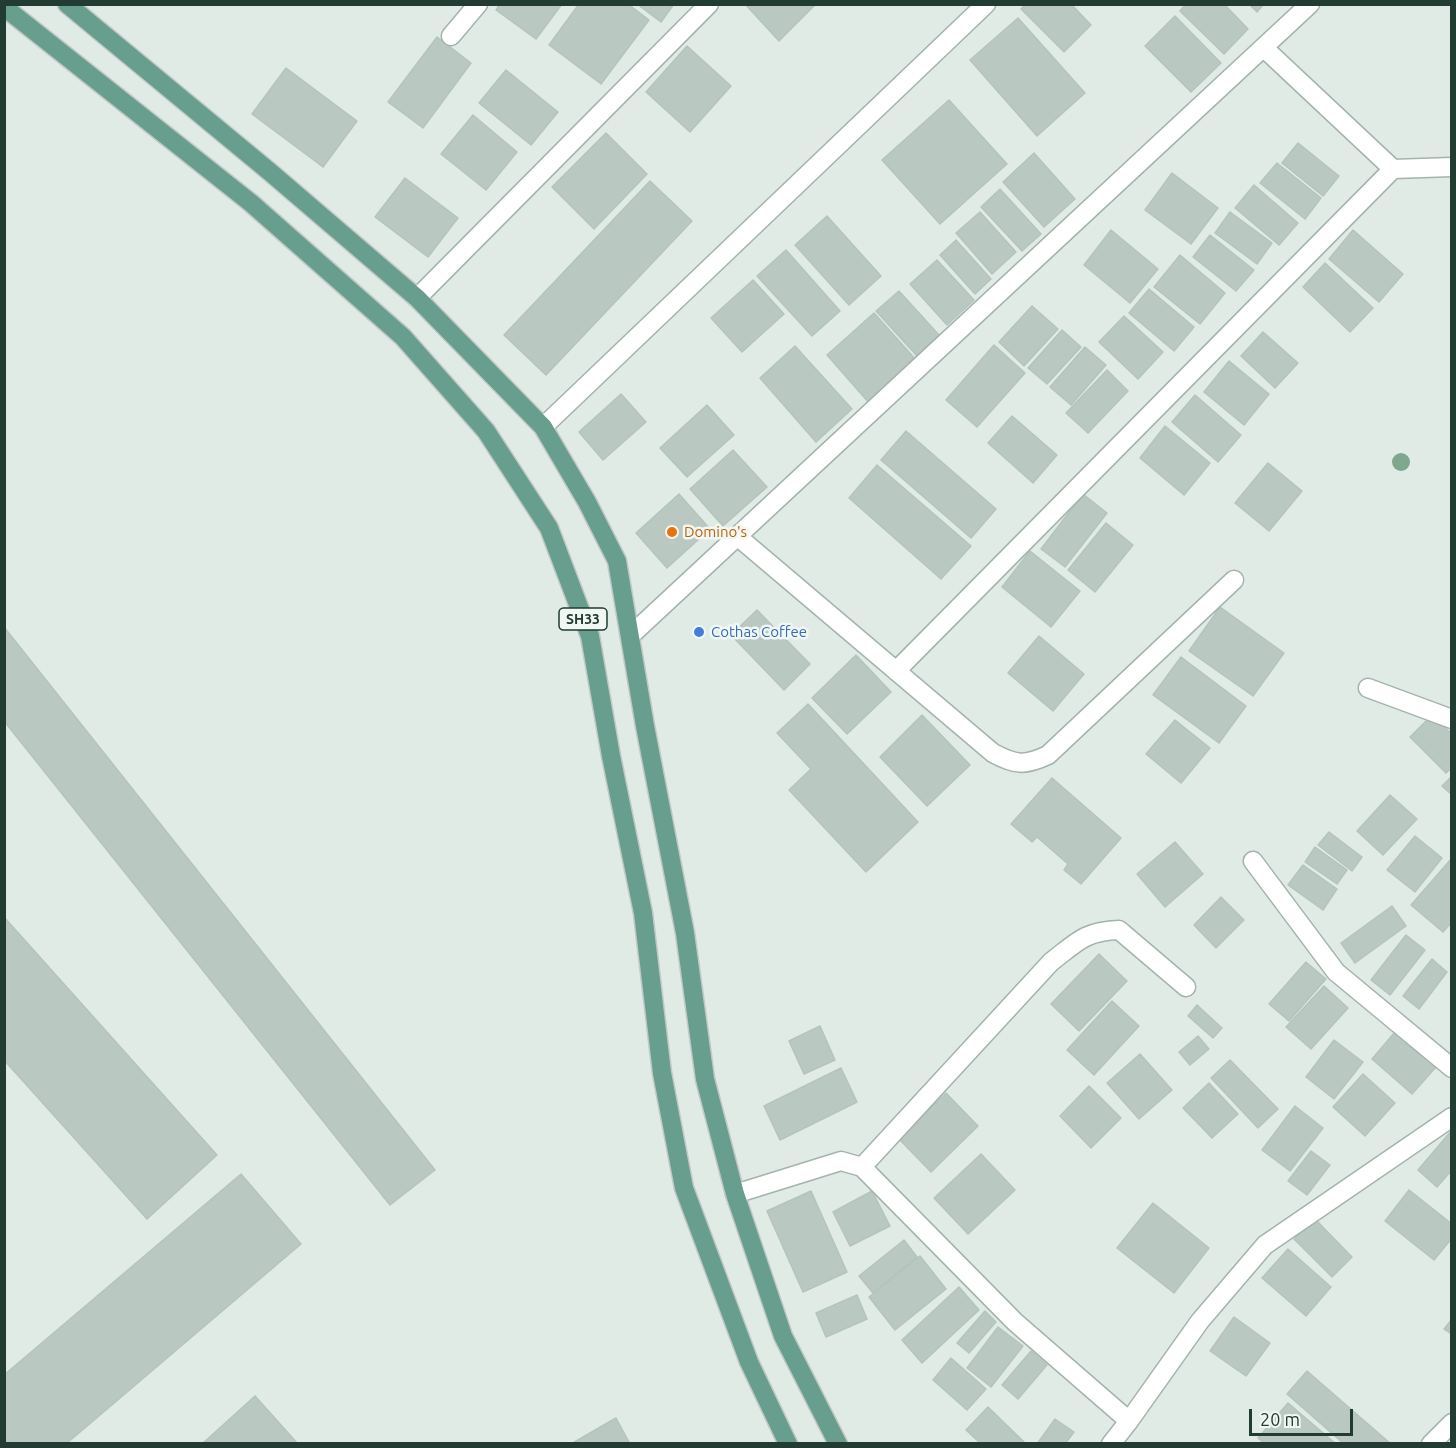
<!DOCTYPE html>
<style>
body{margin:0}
#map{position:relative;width:1456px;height:1448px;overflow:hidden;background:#e1ebe6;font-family:Ubuntu,sans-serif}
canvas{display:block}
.frame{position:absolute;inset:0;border:6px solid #223b33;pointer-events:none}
.scale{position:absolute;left:1249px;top:1409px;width:104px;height:27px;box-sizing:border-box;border:3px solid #223b33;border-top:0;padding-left:8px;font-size:18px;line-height:21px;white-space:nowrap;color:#223b33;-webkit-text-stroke:4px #f1f8f4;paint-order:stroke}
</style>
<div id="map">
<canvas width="1456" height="1448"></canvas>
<div class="frame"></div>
<div class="scale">20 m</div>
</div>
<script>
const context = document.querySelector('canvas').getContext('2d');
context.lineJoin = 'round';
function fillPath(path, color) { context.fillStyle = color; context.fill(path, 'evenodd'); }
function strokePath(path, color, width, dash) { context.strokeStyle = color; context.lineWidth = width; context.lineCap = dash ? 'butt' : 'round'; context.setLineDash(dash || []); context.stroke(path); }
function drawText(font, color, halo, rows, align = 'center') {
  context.font = font + ' Ubuntu,sans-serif'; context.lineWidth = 5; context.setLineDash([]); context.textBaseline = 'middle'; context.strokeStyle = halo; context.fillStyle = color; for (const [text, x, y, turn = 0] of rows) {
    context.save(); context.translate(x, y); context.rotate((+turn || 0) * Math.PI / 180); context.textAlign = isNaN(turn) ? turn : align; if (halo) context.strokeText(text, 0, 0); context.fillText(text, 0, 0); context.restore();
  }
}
const building = new Path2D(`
 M 500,4 L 562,4 L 536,39 L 496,10 Z
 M 579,4 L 628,4 L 649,20 L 601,84 L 549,45 Z
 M 637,4 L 674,4 L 661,22 Z
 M 745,4 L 816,4 L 779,41 Z
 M 1026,4 L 1071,4 L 1091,25 L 1064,52 L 1021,9 Z
 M 1186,4 L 1224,4 L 1248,29 L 1224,54 L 1180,11 Z
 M 1249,4 L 1264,4 L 1257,12 Z
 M 1175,16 L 1221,63 L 1191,92 L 1145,46 Z
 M 1018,18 L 1085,93 L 1037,136 L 970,60 Z
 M 437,37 L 471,63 L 423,128 L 388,102 Z
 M 687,46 L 731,86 L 690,132 L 646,92 Z
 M 286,68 L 357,121 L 323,167 L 252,114 Z
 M 506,70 L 558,112 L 531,145 L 479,103 Z
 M 949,100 L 1007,164 L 940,224 L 882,160 Z
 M 473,115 L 517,152 L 486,190 L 441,154 Z
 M 606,133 L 647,174 L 594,229 L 552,187 Z
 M 1298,143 L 1339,176 L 1323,196 L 1282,163 Z
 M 1034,153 L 1075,199 L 1044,227 L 1003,182 Z
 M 1277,163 L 1321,198 L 1305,219 L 1260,183 Z
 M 1172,173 L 1218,208 L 1191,244 L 1145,210 Z
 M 405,178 L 458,218 L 428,257 L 375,217 Z
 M 650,181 L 692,221 L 546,375 L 504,335 Z
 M 1254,185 L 1298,223 L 1279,245 L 1235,208 Z
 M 1000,189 L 1041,234 L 1022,251 L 981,207 Z
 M 980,212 L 1016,252 L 992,274 L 956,233 Z
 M 1230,212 L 1272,243 L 1257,264 L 1215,233 Z
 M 827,216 L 881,276 L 849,305 L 795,245 Z
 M 1111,230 L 1158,269 L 1130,303 L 1084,265 Z
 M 1353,230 L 1403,274 L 1379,302 L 1329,259 Z
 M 1210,235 L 1254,270 L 1236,291 L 1193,257 Z
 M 956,240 L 991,279 L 975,294 L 940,255 Z
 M 786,250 L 840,311 L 812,336 L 757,276 Z
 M 1180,255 L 1225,293 L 1200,324 L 1154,287 Z
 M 937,260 L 974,300 L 947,325 L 910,284 Z
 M 1325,263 L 1373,308 L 1350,332 L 1303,287 Z
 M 753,280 L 784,314 L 742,352 L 711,318 Z
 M 1149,289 L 1194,327 L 1174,351 L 1129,313 Z
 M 899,291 L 939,335 L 917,356 L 876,311 Z
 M 1032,306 L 1058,329 L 1024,366 L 999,342 Z
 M 874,313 L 917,361 L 870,404 L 827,355 Z
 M 1124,316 L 1163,352 L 1138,379 L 1099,342 Z
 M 1062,330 L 1081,347 L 1047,384 L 1028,368 Z
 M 1263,332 L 1298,363 L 1275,388 L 1241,356 Z
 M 994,345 L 1025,373 L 977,427 L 946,400 Z
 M 795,346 L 852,409 L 816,442 L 760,378 Z
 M 1085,347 L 1106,365 L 1071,405 L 1050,387 Z
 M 1229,361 L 1269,394 L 1244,425 L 1204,392 Z
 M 1107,370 L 1128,391 L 1088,433 L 1066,413 Z
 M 621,394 L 646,422 L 603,460 L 579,432 Z
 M 1195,395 L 1241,435 L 1218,462 L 1172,422 Z
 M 707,405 L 734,435 L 687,477 L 660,448 Z
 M 1012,416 L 1057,455 L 1033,483 L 988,443 Z
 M 1165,426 L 1210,463 L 1184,495 L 1140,458 Z
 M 906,431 L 996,509 L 971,538 L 881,460 Z
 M 733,450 L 767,487 L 723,526 L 690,489 Z
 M 1268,463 L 1302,491 L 1269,531 L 1235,503 Z
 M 877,465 L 971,546 L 941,579 L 849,498 Z
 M 679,494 L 710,529 L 667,568 L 636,533 Z
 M 1083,494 L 1107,513 L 1065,567 L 1041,549 Z
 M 1106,523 L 1133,545 L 1095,592 L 1068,570 Z
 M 1030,551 L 1080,591 L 1051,627 L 1002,587 Z
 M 1220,607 L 1284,653 L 1253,696 L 1189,651 Z
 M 757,610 L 810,664 L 784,690 L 731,635 Z
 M 4,627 L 435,1170 L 390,1205 L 4,721 Z
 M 1039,636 L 1084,674 L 1053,711 L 1008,673 Z
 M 856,655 L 891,692 L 847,734 L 812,698 Z
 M 1181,657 L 1246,706 L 1219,743 L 1153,695 Z
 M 808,704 L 918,822 L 866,872 L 789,790 L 811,769 L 777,733 Z
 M 922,715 L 970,765 L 927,806 L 880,757 Z
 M 1432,715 L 1452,734 L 1452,768 L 1446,773 L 1410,737 Z
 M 1175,720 L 1210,748 L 1181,783 L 1146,754 Z
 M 1452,776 L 1452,795 L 1442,786 Z
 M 1052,778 L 1121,838 L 1081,884 L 1064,870 L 1068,864 L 1037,837 L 1032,842 L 1011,824 Z
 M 1390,795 L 1417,819 L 1383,855 L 1357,831 Z
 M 1329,832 L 1362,857 L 1352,871 L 1318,845 Z
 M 1415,836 L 1442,858 L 1415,892 L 1387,870 Z
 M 1175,842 L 1203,874 L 1165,907 L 1137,874 Z
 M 1315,847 L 1347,870 L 1337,884 L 1305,862 Z
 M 1452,858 L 1452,922 L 1443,932 L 1411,905 Z
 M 1303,865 L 1337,889 L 1323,910 L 1288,885 Z
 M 1221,897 L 1244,920 L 1216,948 L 1194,925 Z
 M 1392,906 L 1406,926 L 1355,963 L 1341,943 Z
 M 4,917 L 217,1155 L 147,1219 L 4,1060 Z
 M 1406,935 L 1425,950 L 1390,995 L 1371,980 Z
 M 1099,954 L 1127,981 L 1079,1031 L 1051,1004 Z
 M 1432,959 L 1447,972 L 1419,1009 L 1403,996 Z
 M 1306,962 L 1326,979 L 1289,1021 L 1269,1004 Z
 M 1324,986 L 1348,1008 L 1311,1049 L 1286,1027 Z
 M 1112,1001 L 1139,1026 L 1094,1075 L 1067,1050 Z
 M 1197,1005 L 1222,1028 L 1213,1038 L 1188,1016 Z
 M 820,1026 L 835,1060 L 804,1074 L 789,1041 Z
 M 1395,1032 L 1436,1067 L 1412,1094 L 1372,1059 Z
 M 1198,1036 L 1209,1049 L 1190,1065 L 1179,1052 Z
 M 1334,1040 L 1363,1062 L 1334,1099 L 1306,1077 Z
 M 1140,1054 L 1172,1090 L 1139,1119 L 1107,1083 Z
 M 1230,1060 L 1278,1109 L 1258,1128 L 1211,1078 Z
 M 841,1068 L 857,1102 L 780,1140 L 764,1106 Z
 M 1363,1074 L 1395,1103 L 1365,1136 L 1333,1107 Z
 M 1209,1083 L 1238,1114 L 1212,1138 L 1183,1108 Z
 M 1089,1086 L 1121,1118 L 1091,1148 L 1060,1116 Z
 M 946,1093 L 978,1126 L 931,1172 L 899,1139 Z
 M 1295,1106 L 1323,1128 L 1290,1171 L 1262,1150 Z
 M 1452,1130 L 1452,1170 L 1437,1187 L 1418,1170 Z
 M 1311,1151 L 1330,1165 L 1307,1195 L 1288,1181 Z
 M 981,1154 L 1015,1190 L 968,1234 L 934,1198 Z
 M 241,1174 L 301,1244 L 66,1444 L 4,1444 L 4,1375 Z
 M 1409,1190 L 1452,1224 L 1452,1238 L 1434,1260 L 1385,1221 Z
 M 811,1191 L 847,1272 L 803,1292 L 767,1211 Z
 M 872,1191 L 890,1226 L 850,1246 L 833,1212 Z
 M 1153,1203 L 1209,1248 L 1174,1293 L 1117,1248 Z
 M 1314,1218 L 1352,1257 L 1332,1277 L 1294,1239 Z
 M 904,1240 L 917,1257 L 873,1293 L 859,1276 Z
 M 1288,1249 L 1331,1287 L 1306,1316 L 1262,1278 Z
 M 920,1256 L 946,1289 L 895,1330 L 869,1297 Z
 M 959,1287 L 979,1310 L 922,1363 L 902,1340 Z
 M 857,1295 L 867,1319 L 826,1337 L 816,1313 Z
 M 985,1311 L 996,1322 L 969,1353 L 957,1343 Z
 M 1234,1317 L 1270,1343 L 1246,1376 L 1210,1351 Z
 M 1452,1319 L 1452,1334 L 1444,1329 Z
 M 998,1327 L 1023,1346 L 991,1387 L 967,1368 Z
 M 1031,1351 L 1047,1365 L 1018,1399 L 1002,1385 Z
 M 951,1358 L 986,1389 L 967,1410 L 933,1380 Z
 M 1307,1371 L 1391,1444 L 1344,1444 L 1287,1394 Z
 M 255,1396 L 298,1444 L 202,1444 Z
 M 1288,1403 L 1336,1444 L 1265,1444 L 1258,1438 Z
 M 988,1407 L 1024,1442 L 1023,1444 L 981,1444 L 966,1430 Z
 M 616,1418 L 630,1444 L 571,1444 Z
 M 1055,1419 L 1074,1432 L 1065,1444 L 1037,1444 Z`);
fillPath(building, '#bac8c2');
strokePath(building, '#b4c4bd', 1.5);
const minor = new Path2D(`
 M 451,36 L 478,4
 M 1264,48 L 1393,169 L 1452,167
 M 417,298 L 709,4
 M 543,427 L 986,4
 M 737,536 L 993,753 C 1015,765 1025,766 1048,755 L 1234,580
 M 630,636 L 1310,4
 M 896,671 L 1393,169
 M 1368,688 L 1452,719
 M 1253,861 L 1336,972 L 1452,1068
 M 862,1167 L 1051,962 C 1077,942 1085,931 1119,930 L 1186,987
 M 735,1194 L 841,1161 L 862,1167 L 1015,1322 L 1129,1421
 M 1111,1444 L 1129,1421 L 1200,1321 L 1265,1245 L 1452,1117`);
const tertiary = new Path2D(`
 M 1431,1444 L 1452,1423`);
const primary = new Path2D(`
 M 67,4 L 270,172 L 417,298 L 543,427 L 587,502 L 617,561 L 645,726 L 685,933 L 705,1079 L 735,1194 L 783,1336 L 838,1444
 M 4,7 L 251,203 L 403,337 L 486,431 L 549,528 L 590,636 L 611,756 L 643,913 L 662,1073 L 684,1188 L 749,1362 L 788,1444`);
strokePath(minor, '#a4b3ad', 21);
strokePath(tertiary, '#a4b3ad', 21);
strokePath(primary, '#c1c8c6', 21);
strokePath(minor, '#fff', 18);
strokePath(tertiary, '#fff', 18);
strokePath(primary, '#689e8e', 18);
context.fillStyle = '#7fa78d';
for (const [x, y] of [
 [1401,462]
]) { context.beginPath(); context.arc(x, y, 9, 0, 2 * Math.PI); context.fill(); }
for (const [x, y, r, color] of [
 [672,532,6,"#e8710a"],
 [699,632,6,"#3f7fe0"]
]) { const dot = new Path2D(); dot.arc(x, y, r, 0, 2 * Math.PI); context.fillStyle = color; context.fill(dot); strokePath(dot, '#f1f8f4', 2); }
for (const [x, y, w] of [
 [583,619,48]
]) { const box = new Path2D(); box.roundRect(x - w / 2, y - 11, w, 22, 4.5); context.fillStyle = '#f1f8f4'; context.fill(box); strokePath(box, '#223b33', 1.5); }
drawText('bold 14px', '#223b33', null, [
 ["SH33",583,619]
]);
drawText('15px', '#c56008', '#f1f8f4', [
 ["Domino's",684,532]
], 'left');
drawText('15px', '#366cbe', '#f1f8f4', [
 ["Cothas Coffee",711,632]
], 'left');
</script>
